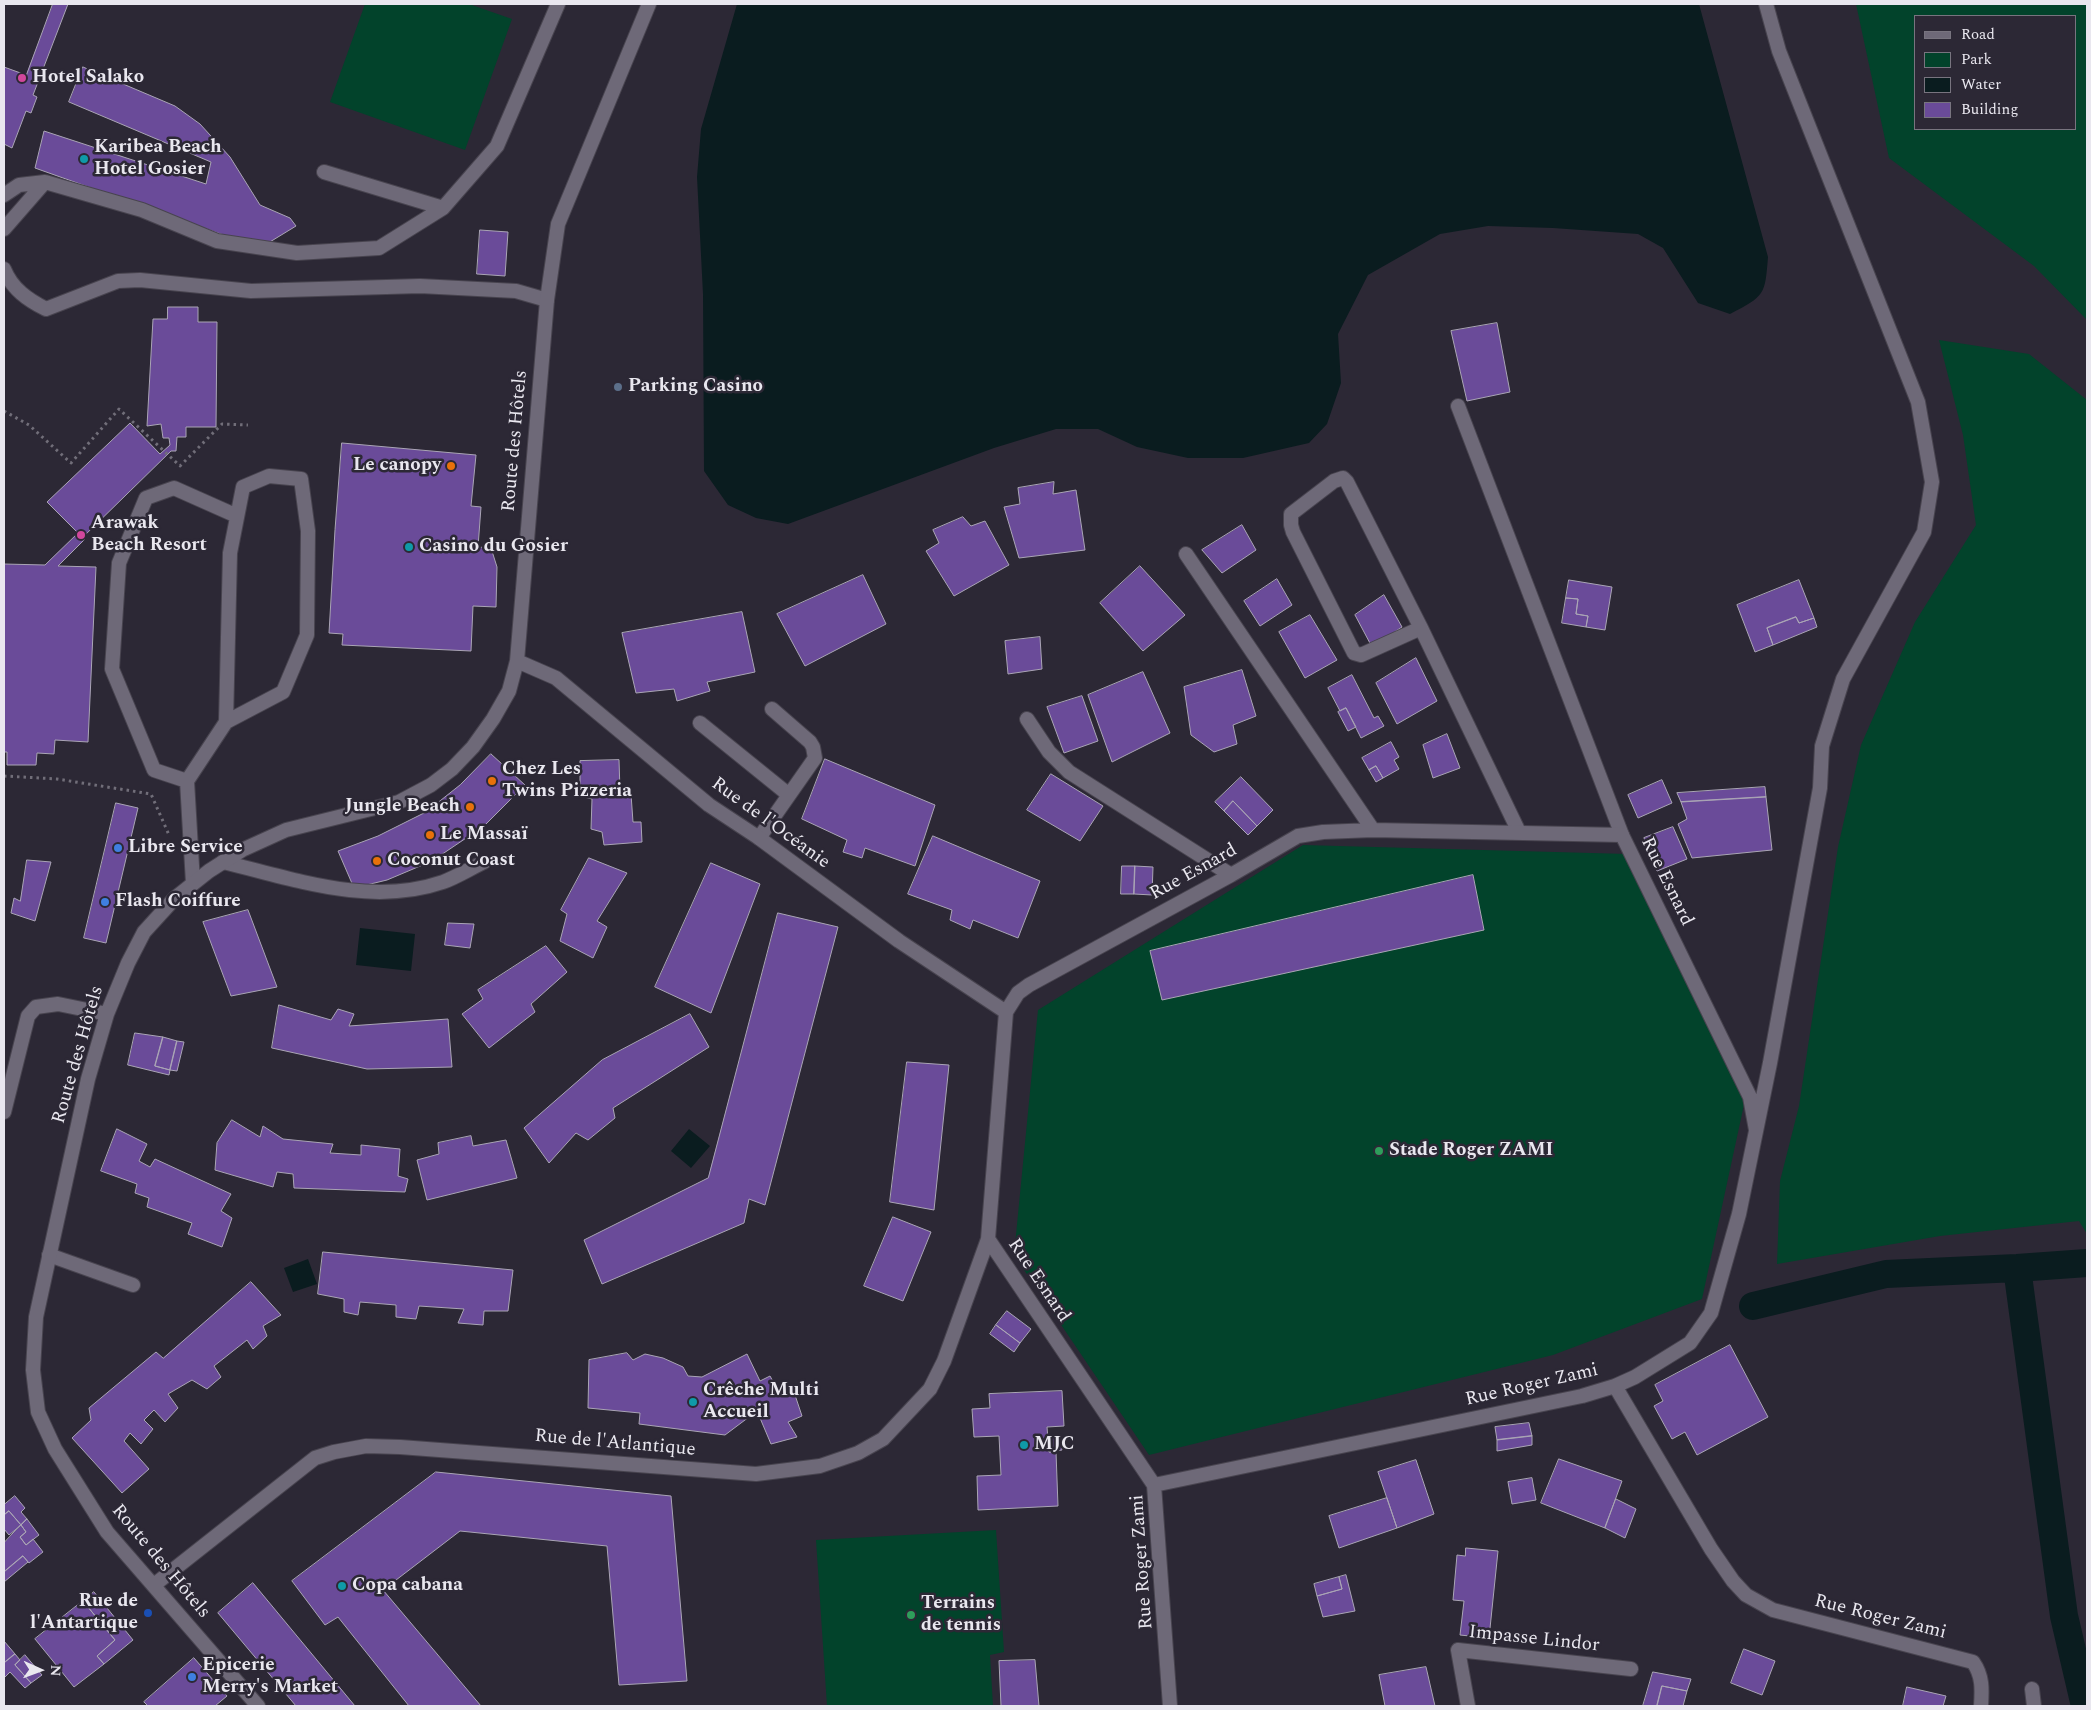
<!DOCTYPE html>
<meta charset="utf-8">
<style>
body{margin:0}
#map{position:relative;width:2091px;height:1710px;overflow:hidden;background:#2c2835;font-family:Spectral,serif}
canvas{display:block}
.frame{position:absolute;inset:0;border:5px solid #e9e7ef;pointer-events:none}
.legend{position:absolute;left:1914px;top:15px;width:162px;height:115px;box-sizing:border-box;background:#2c2835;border:1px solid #78747f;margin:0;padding:6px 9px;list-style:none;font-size:15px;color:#e9e7ef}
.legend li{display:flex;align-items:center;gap:10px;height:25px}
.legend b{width:25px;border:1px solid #78747f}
.north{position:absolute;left:15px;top:1645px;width:50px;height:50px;-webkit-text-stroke:4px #2c2835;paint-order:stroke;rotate:92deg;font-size:14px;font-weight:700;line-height:20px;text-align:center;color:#e9e7ef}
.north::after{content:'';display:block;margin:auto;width:18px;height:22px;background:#e9e7ef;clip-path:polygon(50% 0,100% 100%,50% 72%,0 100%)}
</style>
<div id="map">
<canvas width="2091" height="1710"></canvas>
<div class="frame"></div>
<ul class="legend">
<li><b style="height:6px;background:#6e6978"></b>Road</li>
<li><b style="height:14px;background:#02432b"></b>Park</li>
<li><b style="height:14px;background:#0a1c1f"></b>Water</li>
<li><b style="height:14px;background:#6a4b99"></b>Building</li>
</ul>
<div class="north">N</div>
</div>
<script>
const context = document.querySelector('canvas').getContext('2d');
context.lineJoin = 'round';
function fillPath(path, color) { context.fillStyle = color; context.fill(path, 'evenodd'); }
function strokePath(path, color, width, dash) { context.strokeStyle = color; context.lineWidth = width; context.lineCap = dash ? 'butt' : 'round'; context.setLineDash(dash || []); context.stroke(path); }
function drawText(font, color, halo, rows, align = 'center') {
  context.font = font + ' Spectral,serif'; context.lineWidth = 5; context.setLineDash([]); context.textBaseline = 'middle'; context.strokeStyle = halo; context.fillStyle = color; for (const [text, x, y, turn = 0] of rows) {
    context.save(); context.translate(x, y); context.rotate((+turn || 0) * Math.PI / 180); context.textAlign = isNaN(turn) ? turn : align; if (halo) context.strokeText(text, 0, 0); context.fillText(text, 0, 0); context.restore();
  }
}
fillPath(new Path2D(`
 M 365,4 L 469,4 L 512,19 L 465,150 L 330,102 Z
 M 1856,4 L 2087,4 L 2087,320 L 2034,266 L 1889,158 ZM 2075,16 L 2075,129 L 1915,129 L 1915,16 Z
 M 1939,340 L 2029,354 L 2087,400 L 2087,1234 L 2079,1221 L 1940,1236 L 1777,1264 L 1780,1181 L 1799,1106 L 1838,847 L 1861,745 L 1915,622 L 1976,525 L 1963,435 Z
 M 1303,845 L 1627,854 L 1745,1100 L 1702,1299 L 1553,1355 L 1149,1455 L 1014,1255 L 1038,1010 Z
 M 996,1530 L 1004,1652 L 990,1655 L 993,1706 L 827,1706 L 816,1540 Z`), '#02432b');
fillPath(new Path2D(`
 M 737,4 L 1699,4 L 1768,257 C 1765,295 1765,296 1730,314 L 1698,303 L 1663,248 L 1638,234 L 1553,228 L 1488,226 L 1440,234 L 1368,275 L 1338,334 L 1341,383 L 1327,424 L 1309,443 L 1243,458 L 1188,458 L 1137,447 L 1098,429 L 1056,429 L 994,448 L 788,524 L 756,518 L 728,505 L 704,471 L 703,294 L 697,177 L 701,129 Z
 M 360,928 L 415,934 L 411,971 L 356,965 Z
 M 689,1129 L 710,1146 L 691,1168 L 671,1151 Z
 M 308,1259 L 317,1284 L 293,1292 L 284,1268 Z`), '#0a1c1f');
strokePath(new Path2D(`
 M 2017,1268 L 2064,1616 L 2085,1706
 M 1753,1306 L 1886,1274 L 2017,1268 L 2087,1263`), '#0a1c1f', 28);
const building = new Path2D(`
 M 53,4 L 68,4 L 33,95 L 37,97 L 31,113 L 26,111 L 12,148 L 4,144 L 4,67 L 26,75 Z
 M 83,67 L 175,106 L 200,124 L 230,157 L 260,205 L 290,218 L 296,226 L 260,248 L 35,168 L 44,131 L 206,184 L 211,162 L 69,102 Z
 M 480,230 L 508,232 L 505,276 L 477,274 Z
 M 168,307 L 198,307 L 198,322 L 217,322 L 216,427 L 186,427 L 186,437 L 177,437 L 176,451 L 171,451 L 83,537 L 85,539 L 58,566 L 96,567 L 88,742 L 55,740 L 54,754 L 37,753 L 36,765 L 7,765 L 7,752 L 4,752 L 4,564 L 45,565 L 78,533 L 47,502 L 130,423 L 160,454 L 170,445 L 169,438 L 163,438 L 161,424 L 147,426 L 153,319 L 167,319 Z
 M 1497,323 L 1510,392 L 1467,401 L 1451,331 Z
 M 342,443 L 476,455 L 471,506 L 481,507 L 478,547 L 491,548 L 497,567 L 496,607 L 473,606 L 471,651 L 342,645 L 343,634 L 329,633 L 335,530 Z
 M 1054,482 L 1053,494 L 1076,490 L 1085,550 L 1019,558 L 1004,507 L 1020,504 L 1018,488 Z
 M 963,517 L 971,526 L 985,521 L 1009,565 L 954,596 L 926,551 L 939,543 L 933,530 Z
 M 1242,525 L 1256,550 L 1222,573 L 1202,550 Z
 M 1140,566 L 1185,615 L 1143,651 L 1100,603 Z
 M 863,575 L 886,624 L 805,666 L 777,614 Z
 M 1277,579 L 1292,605 L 1260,626 L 1244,601 Z
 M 1569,580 L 1612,587 L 1605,630 L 1586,627 L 1588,616 L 1576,614 L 1578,599 L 1566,598 Z
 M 1799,580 L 1814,618 L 1799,623 L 1796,617 L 1767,628 L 1773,645 L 1755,652 L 1737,605 Z
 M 1384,595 L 1402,627 L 1372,647 L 1355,615 Z
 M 1566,598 L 1578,599 L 1576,614 L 1588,616 L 1586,627 L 1562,623 Z
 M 742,612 L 755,672 L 707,682 L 710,691 L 677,701 L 674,689 L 636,693 L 622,633 Z
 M 1310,615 L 1337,660 L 1305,678 L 1279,632 Z
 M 1796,617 L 1799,623 L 1814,618 L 1817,627 L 1773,645 L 1767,628 Z
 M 1040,637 L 1042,669 L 1008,674 L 1005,641 Z
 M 1416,658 L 1437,701 L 1397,724 L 1376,683 Z
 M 1242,670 L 1256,716 L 1233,725 L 1237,744 L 1214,752 L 1191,735 L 1184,687 Z
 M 1143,672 L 1170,733 L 1112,762 L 1088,695 Z
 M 1352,675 L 1374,718 L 1378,716 L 1384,726 L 1361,738 L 1346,708 L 1340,711 L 1328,688 Z
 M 1082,696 L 1098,741 L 1064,753 L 1047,707 Z
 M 1346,708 L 1356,727 L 1348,731 L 1338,712 Z
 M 1447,734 L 1460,768 L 1433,778 L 1423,745 Z
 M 1391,742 L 1399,757 L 1394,760 L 1399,769 L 1383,778 L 1376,766 L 1369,770 L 1362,758 Z
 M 491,754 L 525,785 L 484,826 L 432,861 L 387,880 L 354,888 L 338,851 L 378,836 L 426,812 L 460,785 Z
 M 825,759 L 935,805 L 915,866 L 865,848 L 862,858 L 843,852 L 847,840 L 802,819 Z
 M 619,760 L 620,791 L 631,794 L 633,822 L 641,822 L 642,842 L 604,845 L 602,832 L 591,829 L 592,799 L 580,796 L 580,761 Z
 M 1376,766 L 1383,778 L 1376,782 L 1369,770 Z
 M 1051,774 L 1103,806 L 1080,841 L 1027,810 Z
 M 1241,777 L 1273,810 L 1257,826 L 1233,801 L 1224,811 L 1215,802 Z
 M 1662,780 L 1672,803 L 1638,818 L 1628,795 Z
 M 1765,787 L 1766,797 L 1681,802 L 1677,793 Z
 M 1766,797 L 1772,850 L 1692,858 L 1678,824 L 1687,819 L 1681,802 Z
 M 1233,801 L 1257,826 L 1248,835 L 1224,811 Z
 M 116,803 L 138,808 L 106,943 L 84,938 Z
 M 1673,827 L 1687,859 L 1657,871 L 1644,838 Z
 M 933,836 L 1040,881 L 1018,938 L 973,920 L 970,929 L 950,920 L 952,910 L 908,894 Z
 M 589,858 L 627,873 L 597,921 L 607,927 L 593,958 L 560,941 L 567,914 L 561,910 Z
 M 27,860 L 51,862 L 35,921 L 11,913 L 14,898 L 20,901 Z
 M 711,863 L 760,884 L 711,1013 L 655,987 Z
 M 1122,866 L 1135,866 L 1134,894 L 1121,894 Z
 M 1135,866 L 1153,867 L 1152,895 L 1134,894 Z
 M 1473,875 L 1484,930 L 1162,1000 L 1150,951 Z
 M 248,910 L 277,987 L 231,996 L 203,922 Z
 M 778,913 L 838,927 L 765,1205 L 749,1199 L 744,1223 L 602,1284 L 584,1240 L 708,1178 Z
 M 448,923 L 474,924 L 470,948 L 445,945 Z
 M 546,946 L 567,972 L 531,1004 L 535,1012 L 489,1048 L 462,1014 L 483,999 L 478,990 Z
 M 279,1005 L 331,1020 L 338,1009 L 354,1014 L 349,1026 L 448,1019 L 452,1067 L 367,1069 L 272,1048 Z
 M 690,1014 L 709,1047 L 613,1108 L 615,1118 L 588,1140 L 576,1133 L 549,1163 L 524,1128 L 602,1060 Z
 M 135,1033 L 163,1037 L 155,1066 L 170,1070 L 169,1075 L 128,1065 Z
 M 163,1037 L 177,1041 L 170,1070 L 155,1066 Z
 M 177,1041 L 184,1042 L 177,1071 L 170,1070 Z
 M 907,1062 L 949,1065 L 934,1210 L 890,1202 Z
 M 232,1120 L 260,1137 L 263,1126 L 283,1139 L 333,1144 L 330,1153 L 361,1155 L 361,1145 L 400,1149 L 398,1176 L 408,1179 L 405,1192 L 294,1188 L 293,1174 L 277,1172 L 273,1187 L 215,1170 L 217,1143 Z
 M 117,1129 L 147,1144 L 139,1161 L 150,1167 L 155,1159 L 231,1194 L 221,1211 L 232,1218 L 222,1247 L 188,1234 L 192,1223 L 147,1207 L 149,1198 L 135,1193 L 137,1184 L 101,1171 Z
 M 471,1136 L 473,1146 L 506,1140 L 517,1178 L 427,1200 L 417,1160 L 439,1154 L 438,1143 Z
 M 893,1217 L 931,1232 L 903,1301 L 864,1286 Z
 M 323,1252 L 513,1270 L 508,1311 L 484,1311 L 483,1325 L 458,1323 L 464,1309 L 419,1306 L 416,1319 L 396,1317 L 396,1305 L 360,1302 L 358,1315 L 344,1312 L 344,1299 L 318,1294 Z
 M 251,1282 L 281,1315 L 263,1326 L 267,1336 L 253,1349 L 247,1340 L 214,1366 L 221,1377 L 207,1389 L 192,1380 L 168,1394 L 178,1408 L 165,1422 L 154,1410 L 144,1420 L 153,1429 L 141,1444 L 130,1433 L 124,1441 L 149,1469 L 122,1493 L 72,1438 L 91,1420 L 89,1408 L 156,1352 L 163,1358 Z
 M 1007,1311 L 1031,1329 L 1020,1343 L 996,1325 Z
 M 996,1325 L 1020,1343 L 1014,1352 L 990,1334 Z
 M 1730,1345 L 1768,1417 L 1697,1455 L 1685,1432 L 1672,1439 L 1654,1406 L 1663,1401 L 1655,1385 Z
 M 627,1353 L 633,1360 L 645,1354 L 663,1358 L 683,1367 L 688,1376 L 702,1377 L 747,1354 L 760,1381 L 770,1376 L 781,1396 L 794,1392 L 802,1416 L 788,1422 L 797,1437 L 771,1444 L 760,1418 L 749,1417 L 725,1435 L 639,1424 L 640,1413 L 588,1408 L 589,1360 Z
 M 1062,1391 L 1064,1426 L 1047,1427 L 1049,1452 L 1056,1452 L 1058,1506 L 978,1510 L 977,1476 L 1001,1475 L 999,1436 L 974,1437 L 972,1409 L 990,1408 L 989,1394 Z
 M 1529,1423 L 1532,1436 L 1497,1440 L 1495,1427 Z
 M 1061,1436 L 1062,1450 L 1049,1452 L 1048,1437 Z
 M 1532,1436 L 1532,1445 L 1497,1451 L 1497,1440 Z
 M 1559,1459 L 1622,1481 L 1605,1528 L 1541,1503 Z
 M 1416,1460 L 1434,1514 L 1397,1528 L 1378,1472 Z
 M 436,1472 L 671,1496 L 687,1681 L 619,1685 L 607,1546 L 460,1531 L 383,1590 L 481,1706 L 409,1706 L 338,1617 L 325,1625 L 292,1581 Z
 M 1532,1478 L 1536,1500 L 1512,1504 L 1508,1482 Z
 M 15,1496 L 25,1508 L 21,1512 L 27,1519 L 21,1525 L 9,1511 L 4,1515 L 4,1505 Z
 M 1387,1498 L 1397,1528 L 1339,1548 L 1329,1516 Z
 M 1616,1499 L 1636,1509 L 1625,1538 L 1605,1528 Z
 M 9,1511 L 21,1525 L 9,1535 L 4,1529 L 4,1515 Z
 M 27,1519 L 39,1535 L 26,1545 L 20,1537 L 26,1532 L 21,1525 Z
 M 21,1525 L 26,1532 L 20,1537 L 26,1545 L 33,1539 L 43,1552 L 29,1563 L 23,1556 L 4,1572 L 4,1543 Z
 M 1466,1548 L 1498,1551 L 1489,1638 L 1460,1635 L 1464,1601 L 1453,1600 L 1457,1555 L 1465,1556 Z
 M 23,1556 L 28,1562 L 4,1582 L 4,1572 Z
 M 1346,1575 L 1355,1611 L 1323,1617 L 1317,1596 L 1342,1589 L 1339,1577 Z
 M 1339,1577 L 1342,1589 L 1317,1596 L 1314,1584 Z
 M 253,1583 L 355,1706 L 296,1706 L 218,1613 Z
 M 94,1592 L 133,1640 L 104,1664 L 97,1656 L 115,1640 L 83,1601 Z
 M 83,1601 L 115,1640 L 97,1656 L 104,1664 L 74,1687 L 35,1639 Z
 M 4,1641 L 15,1654 L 4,1663 Z
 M 1744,1649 L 1775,1661 L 1762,1695 L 1731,1683 Z
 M 15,1654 L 20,1660 L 15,1665 L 31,1683 L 25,1688 L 10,1672 L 4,1678 L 4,1663 Z
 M 25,1655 L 42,1675 L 31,1683 L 15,1665 Z
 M 194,1658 L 227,1696 L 215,1706 L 148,1706 L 144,1702 Z
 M 1035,1660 L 1039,1706 L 1001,1706 L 999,1661 Z
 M 1426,1667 L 1435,1706 L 1385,1706 L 1379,1675 Z
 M 1653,1672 L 1691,1679 L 1687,1691 L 1662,1686 L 1657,1706 L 1643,1706 Z
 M 1662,1686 L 1687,1691 L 1683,1706 L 1657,1706 Z
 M 1907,1687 L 1946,1696 L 1943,1706 L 1903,1706 Z`);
fillPath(building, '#6a4b99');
strokePath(building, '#aaa5b5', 1);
const service = new Path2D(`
 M 324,172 L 443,208
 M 4,195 L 19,185 L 45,182 L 142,210 L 217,241 L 297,253 L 379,248 L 443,208 L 497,146 L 558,4
 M 4,229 L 45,182
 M 4,269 C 12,289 28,300 46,309 L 118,281 L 140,280 L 251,291 L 420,286 L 516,291 L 547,300
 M 1458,406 L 1622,835
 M 1421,628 L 1361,655 L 1354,653 L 1293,532 L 1291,525 L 1291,514 L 1334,481 L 1343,478 L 1347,482 L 1421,628 L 1519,832
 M 700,723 L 789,795
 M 187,781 L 154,770 L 112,669 L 119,563 L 146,498 L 174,488 L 237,516
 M 759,838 L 815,758 L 813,747 L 810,742 L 772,709
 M 223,862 C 294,879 370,907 443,882 C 457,877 471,868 484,862
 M 193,883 L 187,781 L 226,722 L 283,692 L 307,635 L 308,531 L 301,479 L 269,476 L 243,487 L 230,553 L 226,722
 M 49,1255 L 133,1285
 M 2032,1689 L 2034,1706
 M 1468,1706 L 1458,1650 L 1631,1669`);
const minor = new Path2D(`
 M 1186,554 L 1373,830
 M 517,661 L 556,678 L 709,805 L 759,838 L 899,941 L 1006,1012
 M 1027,719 L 1049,752 L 1069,772 L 1231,875
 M 4,1112 L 28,1016 L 36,1007 L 58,1004 L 107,1014
 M 1615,1386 L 1635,1377 L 1690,1343 L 1711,1313 L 1739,1214 L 1770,1063 L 1820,788 L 1822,746 L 1843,679 L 1924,532 L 1932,482 L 1918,402 L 1779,51 L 1766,4
 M 1154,1485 L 988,1239 L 1006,1012 L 1018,993 L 1029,985 L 1231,875 L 1298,836 L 1323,832 L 1373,830 L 1622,835 L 1750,1097 L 1756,1130
 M 154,1585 L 315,1458 L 334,1452 L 366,1446 L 400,1447 L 756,1474 L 820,1466 L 858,1453 L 883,1439 L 930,1389 L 944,1361 L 988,1239
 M 258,1706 L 107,1532 L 55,1449 L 38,1412 L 33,1370 L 36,1317 L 88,1079 L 107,1014 L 128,963 L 144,932 L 175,898 L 209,871 L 242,850 L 286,830 L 399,802 L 431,785 L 452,769 L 473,747 L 493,719 L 509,691 L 517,661 L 547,300 L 558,224 L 649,4
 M 1170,1706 L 1154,1485 L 1582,1396 L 1615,1386 L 1711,1549 L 1733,1581 L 1746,1595 L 1773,1610 L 1973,1662 C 1983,1676 1982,1690 1981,1706`);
strokePath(service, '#48444f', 16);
strokePath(minor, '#48444f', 16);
strokePath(new Path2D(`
 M 4,411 L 29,425 L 71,463 L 119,409 L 180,466 L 222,424 L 248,425
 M 4,776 L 57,779 L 151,794 L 169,835`), '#716e79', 3, [2.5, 4]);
strokePath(service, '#6e6978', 14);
strokePath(minor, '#6e6978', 14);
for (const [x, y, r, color] of [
 [22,78,5,"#d1479c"],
 [84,159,5,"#0f9aa8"],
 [618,387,5,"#5c6f8a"],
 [451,466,5,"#e8710a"],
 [81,535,5,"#d1479c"],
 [409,547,5,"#0f9aa8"],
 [492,781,5,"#e8710a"],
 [470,807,5,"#e8710a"],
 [430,835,5,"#e8710a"],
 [118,848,5,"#3f7fe0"],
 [377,861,5,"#e8710a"],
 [105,902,5,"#3f7fe0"],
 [1379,1151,5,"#2e9e5b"],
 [693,1402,5,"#0f9aa8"],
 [1024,1445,5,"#0f9aa8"],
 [342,1586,5,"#0f9aa8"],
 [148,1613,5,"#1a4fb4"],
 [911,1615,5,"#2e9e5b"],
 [192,1677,5,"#3f7fe0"]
]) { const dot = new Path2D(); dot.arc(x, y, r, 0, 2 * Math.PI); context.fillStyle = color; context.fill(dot); strokePath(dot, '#2c2835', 2); }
drawText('bold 19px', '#e9e7ef', '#2c2835', [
 ["Hotel Salako",32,78],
 ["Karibea Beach",94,148],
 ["Hotel Gosier",94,170],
 ["Parking Casino",628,387],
 ["Le canopy",441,466,"right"],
 ["Arawak",91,524],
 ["Beach Resort",91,546],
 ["Casino du Gosier",419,547],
 ["Chez Les",502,770],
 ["Twins Pizzeria",502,792],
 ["Jungle Beach",460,807,"right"],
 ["Le Massaï",440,835],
 ["Libre Service",128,848],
 ["Coconut Coast",387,861],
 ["Flash Coiffure",115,902],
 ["Stade Roger ZAMI",1389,1151],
 ["Crêche Multi",703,1391],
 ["Accueil",703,1413],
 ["MJC",1034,1445],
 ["Copa cabana",352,1586],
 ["Rue de",138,1602,"right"],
 ["l'Antartique",138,1624,"right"],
 ["Terrains",921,1604],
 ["de tennis",921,1626],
 ["Epicerie",202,1666],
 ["Merry's Market",202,1688]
], 'left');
drawText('19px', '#e9e7ef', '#2c2835', [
 ["Route des Hôtels",516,441,-85],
 ["Rue de l'Océanie",770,824,36],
 ["Rue Esnard",1194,873,-29],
 ["Rue Esnard",1666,882,64],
 ["Route des Hôtels",79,1055,-74],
 ["Rue Esnard",1038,1281,56],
 ["Rue Roger Zami",1532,1386,-13],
 ["Rue de l'Atlantique",615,1444,5],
 ["Route des Hôtels",160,1562,50],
 ["Rue Roger Zami",1143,1562,-94],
 ["Rue Roger Zami",1880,1618,14],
 ["Impasse Lindor",1534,1640,6]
]);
</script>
